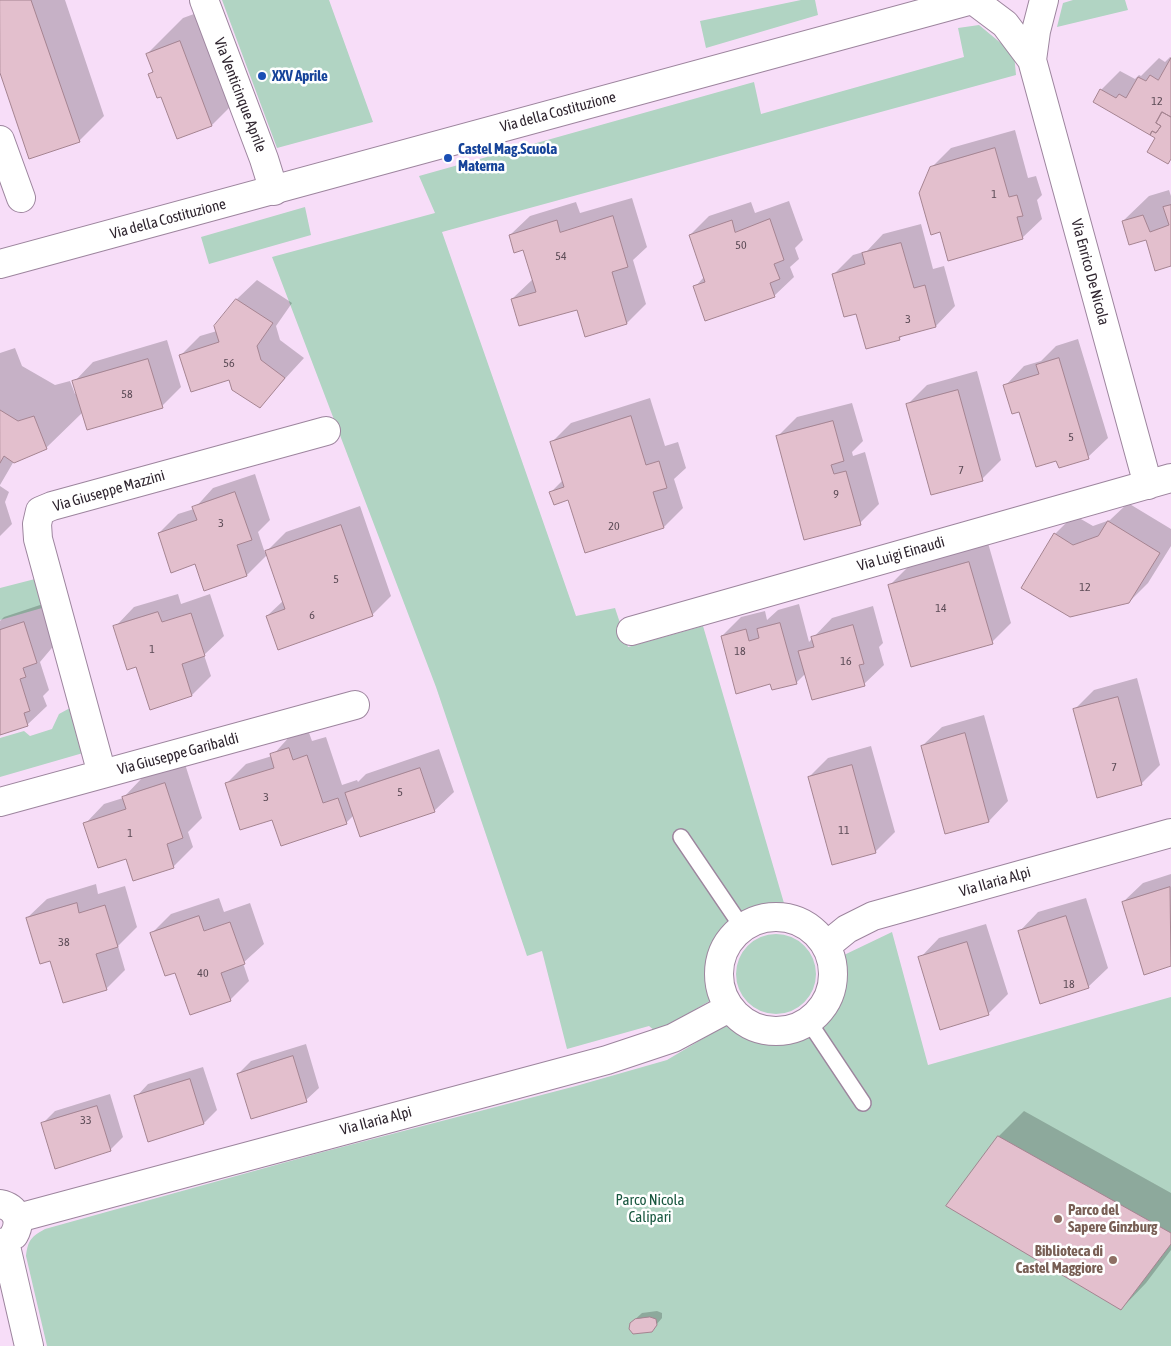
<!DOCTYPE html>
<style>
body{margin:0}
canvas{display:block;background:#f7ddf8}
</style>
<canvas width="1171" height="1346"></canvas>
<script>
const context = document.querySelector('canvas').getContext('2d');
context.lineJoin = 'round';
function fillPath(path, color) { context.fillStyle = color; context.fill(path, 'evenodd'); }
function strokePath(path, color, width, dash) { context.strokeStyle = color; context.lineWidth = width; context.lineCap = dash ? 'butt' : 'round'; context.setLineDash(dash || []); context.stroke(path); }
function drawText(font, color, halo, rows, align = 'center') {
  context.font = font + ' "Asap Condensed",sans-serif'; context.lineWidth = 5; context.setLineDash([]); context.textBaseline = 'middle'; context.strokeStyle = halo; context.fillStyle = color; for (const [text, x, y, turn = 0] of rows) {
    context.save(); context.translate(x, y); context.rotate((+turn || 0) * Math.PI / 180); context.textAlign = isNaN(turn) ? turn : align; if (halo) context.strokeText(text, 0, 0); context.fillText(text, 0, 0); context.restore();
  }
}
fillPath(new Path2D(`
 M 222,0 L 329,0 L 373,122 L 277,148 Z
 M 801,0 L 815,0 L 818,15 L 706,48 L 700,21 Z
 M 1073,0 L 1125,0 L 1128,10 L 1057,27 L 1063,3 Z
 M 979,25 L 1014,54 L 1016,75 L 442,232 L 576,616 L 615,608 L 628,647 L 703,626 L 786,910 C 775,908 763,907 751,912 C 724,922 705,954 709,984 C 709,988 713,994 715,998 L 665,1027 L 655,1031 L 649,1026 L 567,1049 L 542,951 L 527,956 L 436,687 L 272,257 L 435,213 L 419,176 L 754,82 L 761,114 L 964,57 L 958,28 Z
 M 305,207 L 311,235 L 209,264 L 201,237 Z
 M 35,579 L 42,608 L 0,620 L 0,588 Z
 M 70,708 L 83,753 L 0,777 L 0,738 L 24,731 L 30,736 L 52,729 L 59,714 Z
 M 892,932 L 928,1065 L 1171,997 L 1171,1346 L 47,1346 L 26,1256 C 28,1240 31,1237 45,1229 L 319,1153 L 576,1086 L 667,1060 L 729,1023 L 754,1040 L 781,1041 L 805,1035 L 826,1019 L 843,989 L 844,955 Z
 M736 974a40 40 0 1 1 80 0a40 40 0 1 1-80 0Z`), '#b1d4c3');
fillPath(new Path2D(`
 M 0,0 L 65,0 L 104,116 L 79,141 L 0,70 Z
 M 216,6 L 248,89 L 212,125 L 177,138 L 161,95 L 149,75 L 153,71 L 147,54 L 183,18 Z
 M 1170,57 L 1171,58 L 1171,159 L 1157,137 L 1101,90 L 1120,71 L 1135,79 L 1139,75 L 1141,76 L 1159,58 L 1165,62 Z
 M 1015,130 L 1028,178 L 1036,176 L 1042,195 L 1037,200 L 1042,219 L 1022,238 L 931,168 L 951,148 Z
 M 1169,190 L 1171,196 L 1171,265 L 1147,239 L 1123,221 L 1149,196 Z
 M 632,198 L 647,247 L 633,260 L 646,304 L 627,323 L 578,308 L 512,299 L 533,279 L 524,248 L 510,235 L 530,216 L 576,202 L 580,213 Z
 M 789,201 L 803,240 L 795,248 L 799,259 L 790,267 L 794,277 L 774,296 L 695,287 L 704,277 L 690,235 L 709,216 L 751,202 L 755,213 Z
 M 921,224 L 933,269 L 944,266 L 955,306 L 936,326 L 904,334 L 899,339 L 857,312 L 834,274 L 853,255 L 867,251 L 883,234 Z
 M 257,280 L 292,303 L 276,326 L 280,340 L 304,358 L 259,407 L 229,378 L 180,356 L 200,336 L 217,331 L 216,326 L 237,299 Z
 M 1078,339 L 1108,438 L 1088,457 L 1057,459 L 1020,410 L 1005,386 L 1024,366 L 1041,361 L 1056,346 Z
 M 167,340 L 181,387 L 162,406 L 83,412 L 46,448 L 14,461 L 0,485 L 0,353 L 15,348 L 22,366 L 55,385 L 70,381 L 75,394 L 77,393 L 74,382 L 93,362 Z
 M 977,371 L 1001,460 L 982,479 L 908,404 L 927,385 Z
 M 650,398 L 665,446 L 678,442 L 686,468 L 674,479 L 683,508 L 664,527 L 551,492 L 563,480 L 552,442 L 571,423 Z
 M 852,403 L 863,441 L 852,452 L 853,456 L 865,452 L 879,504 L 860,523 L 777,437 L 797,417 Z
 M 255,474 L 270,520 L 258,532 L 265,553 L 286,532 L 360,506 L 391,596 L 372,615 L 267,616 L 284,600 L 268,554 L 247,575 L 196,563 L 159,533 L 178,514 L 194,509 L 213,488 Z
 M 0,486 L 9,492 L 5,502 L 12,524 L 0,536 Z
 M 1128,503 L 1171,529 L 1171,546 L 1148,583 L 1129,602 L 1055,534 L 1074,515 L 1093,526 L 1110,520 Z
 M 988,543 L 1011,623 L 992,642 L 889,586 L 909,566 Z
 M 178,594 L 181,604 L 210,594 L 224,636 L 204,655 L 211,676 L 192,695 L 137,666 L 115,627 L 134,607 Z
 M 43,604 L 56,643 L 40,662 L 49,690 L 43,696 L 47,706 L 27,725 L 0,734 L 0,621 L 4,617 Z
 M 799,604 L 809,642 L 832,618 L 873,606 L 883,643 L 879,647 L 884,665 L 864,684 L 806,673 L 796,683 L 771,683 L 722,636 L 741,617 L 765,611 L 767,620 L 778,610 Z
 M 1137,678 L 1160,765 L 1141,784 L 1074,710 L 1094,690 Z
 M 984,715 L 1008,801 L 989,821 L 946,832 L 922,746 L 942,727 Z
 M 308,730 L 312,741 L 326,737 L 342,785 L 357,780 L 358,782 L 366,774 L 439,749 L 454,792 L 434,811 L 354,815 L 346,823 L 273,818 L 226,784 L 246,764 L 272,756 L 291,735 Z
 M 871,746 L 895,832 L 875,852 L 809,777 L 828,758 Z
 M 185,764 L 202,818 L 188,832 L 193,847 L 173,867 L 126,858 L 85,824 L 104,804 L 123,798 L 142,778 Z
 M 1171,874 L 1171,965 L 1145,973 L 1123,902 L 1143,883 Z
 M 96,884 L 98,894 L 125,886 L 137,927 L 118,946 L 125,970 L 106,989 L 51,960 L 27,918 L 47,899 Z
 M 219,898 L 224,912 L 250,903 L 264,944 L 243,963 L 249,981 L 230,1000 L 176,971 L 152,933 L 171,914 Z
 M 1086,898 L 1108,968 L 1088,987 L 1019,932 L 1038,912 Z
 M 986,924 L 1008,994 L 989,1013 L 941,1028 L 920,958 L 939,938 Z
 M 306,1044 L 319,1088 L 306,1100 L 238,1074 L 251,1061 Z
 M 203,1067 L 217,1110 L 204,1123 L 136,1097 L 148,1084 Z
 M 110,1094 L 123,1137 L 110,1150 L 42,1124 L 55,1111 Z
 M 1024,1111 L 1171,1193 L 1171,1250 L 1146,1283 L 1121,1309 L 948,1205 L 999,1136 Z
 M 657,1311 L 662,1313 L 662,1318 L 651,1331 L 631,1323 L 642,1313 Z`), '#0003');
const building = new Path2D(`
 M 0,0 L 31,0 L 80,142 L 29,159 L 0,73 Z
 M 180,41 L 212,126 L 177,139 L 161,97 L 157,98 L 148,74 L 153,72 L 146,54 Z
 M 1171,58 L 1171,117 L 1162,112 L 1156,123 L 1161,126 L 1156,133 L 1152,131 L 1150,135 L 1093,102 L 1100,89 L 1116,98 L 1119,94 L 1126,98 L 1138,77 L 1146,81 L 1150,75 L 1158,80 Z
 M 1162,112 L 1171,117 L 1171,159 L 1168,164 L 1147,152 L 1155,138 L 1150,135 L 1152,131 L 1156,133 L 1161,126 L 1156,123 Z
 M 995,148 L 1009,197 L 1017,195 L 1023,216 L 1017,217 L 1023,239 L 948,261 L 940,232 L 931,235 L 919,193 L 930,167 Z
 M 1171,205 L 1171,266 L 1155,271 L 1146,240 L 1129,245 L 1122,221 L 1143,215 L 1150,232 L 1169,225 L 1163,207 Z
 M 613,216 L 628,267 L 612,272 L 627,324 L 585,337 L 577,310 L 519,326 L 511,299 L 536,292 L 523,250 L 514,253 L 509,235 L 557,220 L 560,232 Z
 M 770,219 L 784,260 L 774,264 L 780,279 L 770,283 L 775,297 L 705,321 L 693,286 L 705,282 L 689,235 L 732,220 L 735,232 Z
 M 901,243 L 914,288 L 925,285 L 936,327 L 899,337 L 900,340 L 866,349 L 856,314 L 844,317 L 832,274 L 865,264 L 862,253 Z
 M 236,299 L 273,323 L 257,346 L 261,360 L 285,378 L 260,408 L 232,390 L 229,380 L 191,392 L 179,355 L 219,342 L 214,326 Z
 M 1059,358 L 1089,459 L 1059,468 L 1056,461 L 1036,467 L 1019,412 L 1012,414 L 1003,385 L 1039,374 L 1036,365 Z
 M 148,359 L 163,408 L 87,430 L 72,381 Z
 M 958,390 L 983,481 L 931,495 L 906,404 Z
 M 0,410 L 18,421 L 34,416 L 47,449 L 14,463 L 4,456 L 0,463 Z
 M 631,416 L 646,465 L 659,461 L 667,488 L 653,492 L 664,528 L 585,553 L 568,500 L 554,505 L 549,492 L 564,487 L 550,442 Z
 M 833,421 L 844,461 L 831,465 L 834,474 L 846,471 L 861,525 L 804,540 L 776,436 Z
 M 235,492 L 252,540 L 237,545 L 247,576 L 204,591 L 195,564 L 171,573 L 158,533 L 197,520 L 192,507 Z
 M 1108,521 L 1160,553 L 1129,603 L 1070,617 L 1021,588 L 1054,533 L 1073,545 L 1098,536 Z
 M 341,525 L 373,616 L 278,650 L 266,616 L 285,609 L 265,551 Z
 M 969,562 L 993,644 L 911,667 L 888,585 Z
 M 158,612 L 162,622 L 191,613 L 205,656 L 182,664 L 192,696 L 150,710 L 136,667 L 127,670 L 113,626 Z
 M 24,622 L 37,663 L 23,668 L 26,677 L 20,679 L 30,711 L 24,713 L 28,726 L 0,735 L 0,630 Z
 M 780,623 L 797,684 L 772,690 L 770,684 L 736,694 L 721,636 L 746,629 L 749,641 L 759,638 L 757,629 Z
 M 853,625 L 864,664 L 859,665 L 865,686 L 812,700 L 798,651 L 814,647 L 811,637 Z
 M 1118,697 L 1142,785 L 1097,798 L 1073,709 Z
 M 965,733 L 989,822 L 945,834 L 921,746 Z
 M 289,748 L 293,760 L 307,755 L 323,803 L 338,798 L 347,824 L 281,846 L 272,820 L 240,830 L 225,783 L 274,768 L 270,754 Z
 M 852,765 L 876,853 L 832,865 L 808,777 Z
 M 420,768 L 435,812 L 360,837 L 345,793 Z
 M 165,783 L 183,838 L 167,844 L 174,868 L 133,881 L 126,859 L 98,868 L 83,823 L 126,809 L 122,797 Z
 M 1170,887 L 1171,966 L 1144,975 L 1122,902 Z
 M 77,903 L 79,913 L 105,905 L 118,947 L 96,954 L 107,990 L 63,1003 L 50,961 L 40,964 L 26,918 Z
 M 199,916 L 204,931 L 230,922 L 245,964 L 221,973 L 231,1001 L 190,1015 L 175,973 L 165,976 L 150,933 Z
 M 1066,916 L 1089,988 L 1040,1004 L 1018,931 Z
 M 967,942 L 989,1015 L 940,1030 L 918,957 Z
 M 293,1056 L 307,1102 L 251,1119 L 237,1074 Z
 M 190,1079 L 204,1124 L 148,1142 L 134,1096 Z
 M 97,1106 L 111,1151 L 55,1169 L 41,1123 Z
 M 998,1136 L 1171,1233 L 1171,1244 L 1121,1310 L 946,1206 Z
 M 650,1317 L 656,1319 L 657,1325 L 652,1332 L 633,1334 L 629,1329 L 630,1323 L 635,1319 Z`);
fillPath(building, '#e3bfcd');
strokePath(building, '#a58491', 1);
const service = new Path2D(`
 M 681,837 L 742,927
 M 809,1022 L 863,1103`);
const minor = new Path2D(`
 M 204,0 L 264,159 L 274,191
 M 973,0 L 1005,24 L 1032,60 L 1148,485
 M 1032,60 L 1036,31 L 1044,0
 M 0,140 L 21,198
 M 631,631 L 1171,478
 M 102,774 L 38,539 L 37,524 L 40,511 L 52,506 L 326,431
 M 0,802 L 355,705
 M719 974a57 57 0 1 1 114 0a57 57 0 1 1-114 0Z
 M 826,946 L 847,929 L 873,916 L 1171,833
 M 0,1204 C 16,1207 22,1221 14,1235
 M 18,1218 L 607,1060 L 673,1038 L 729,1008
 M 5,1242 L 29,1346`);
const tertiary = new Path2D(`
 M 0,264 L 972,0`);
strokePath(service, '#9d859e', 18);
strokePath(minor, '#9d859e', 30);
strokePath(tertiary, '#9d859e', 30);
strokePath(service, '#fff', 15);
strokePath(minor, '#fff', 28);
strokePath(tertiary, '#fff', 28);
for (const [x, y, r, color] of [
 [262,76,5,"#1a4fb4"],
 [448,158,5,"#1a4fb4"],
 [1058,1219,5,"#8d6e63"],
 [1113,1260,5,"#8d6e63"]
]) { const dot = new Path2D(); dot.arc(x, y, r, 0, 2 * Math.PI); context.fillStyle = color; context.fill(dot); strokePath(dot, '#fff', 2); }
drawText('12px', '#5d4c57', null, [
 ["12",1157,101],
 ["1",994,194],
 ["50",741,245],
 ["54",561,256],
 ["3",908,319],
 ["56",229,363],
 ["58",127,394],
 ["5",1071,437],
 ["7",961,470],
 ["9",836,494],
 ["3",221,523],
 ["20",614,526],
 ["5",336,579],
 ["12",1085,587],
 ["14",941,608],
 ["6",312,615],
 ["1",152,649],
 ["18",740,651],
 ["16",846,661],
 ["7",1114,767],
 ["5",400,792],
 ["3",266,797],
 ["11",844,830],
 ["1",130,833],
 ["38",64,942],
 ["40",203,973],
 ["18",1069,984],
 ["33",86,1120]
]);
drawText('bold 15px', '#164399', '#fff', [
 ["XXV Aprile",272,76],
 ["Castel Mag.Scuola",458,149],
 ["Materna",458,166]
], 'left');
drawText('15px', '#302630', '#fff', [
 ["Via Venticinque Aprile",240,95,69],
 ["Via della Costituzione",558,112,-15],
 ["Via della Costituzione",168,219,-15],
 ["Via Enrico De Nicola",1090,272,75],
 ["Via Giuseppe Mazzini",109,491,-16],
 ["Via Luigi Einaudi",901,554,-16],
 ["Via Giuseppe Garibaldi",178,754,-15],
 ["Via Ilaria Alpi",995,882,-16],
 ["Via Ilaria Alpi",376,1121,-15]
]);
drawText('15px', '#18573f', '#fff', [
 ["Parco Nicola",650,1200],
 ["Calipari",650,1217]
]);
drawText('bold 15px', '#785e54', '#fff', [
 ["Parco del",1068,1210],
 ["Sapere Ginzburg",1068,1227],
 ["Biblioteca di",1103,1251,"right"],
 ["Castel Maggiore",1103,1268,"right"]
], 'left');
</script>
